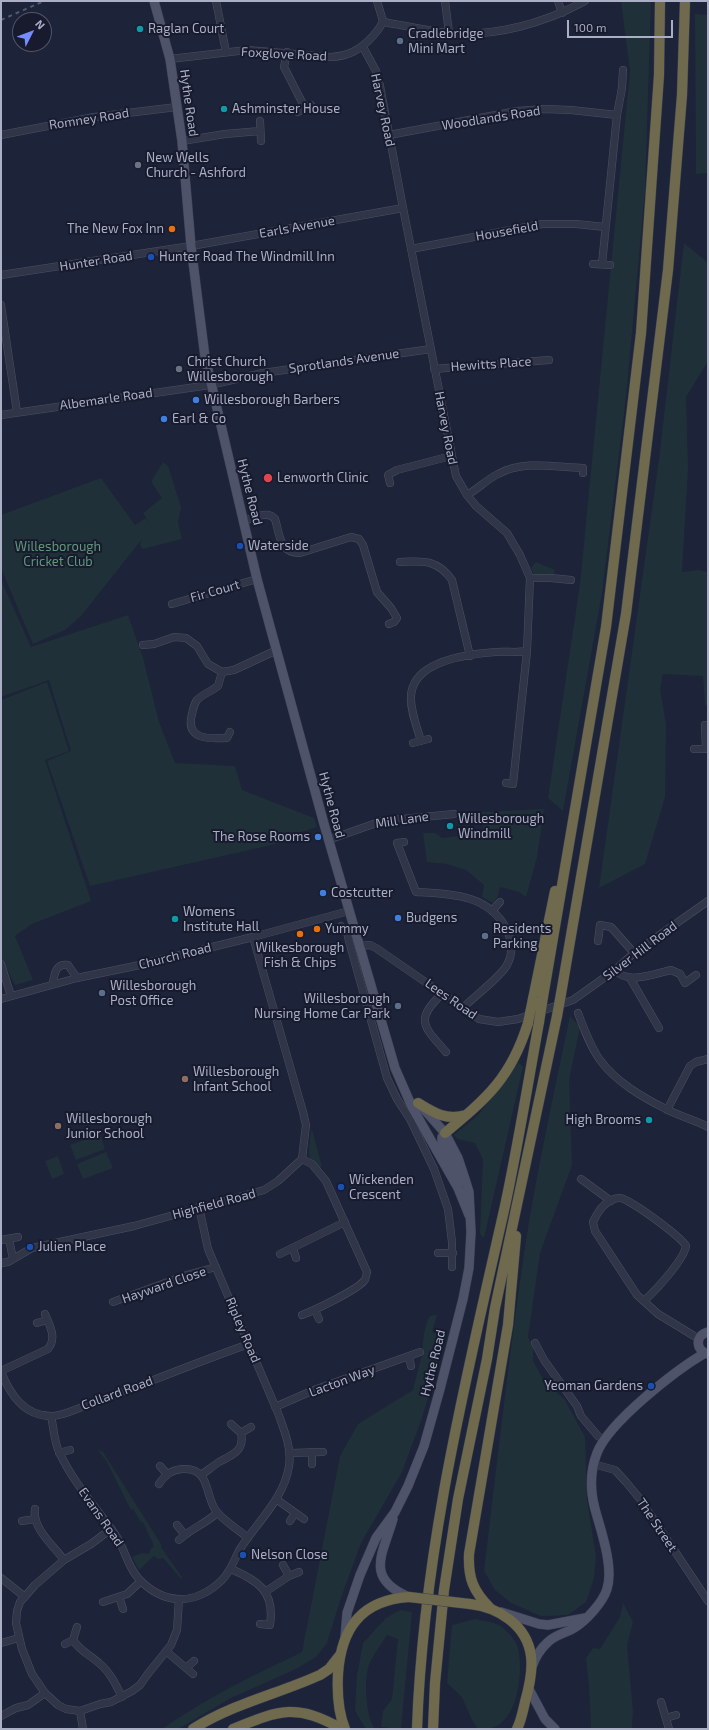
<!DOCTYPE html>
<style>
body{margin:0}
#map{position:relative;width:709px;height:1730px;overflow:hidden;background:#1d2338;font-family:"Exo 2",sans-serif}
canvas{display:block}
.frame{position:absolute;inset:0;border:2px solid #aaafc6;pointer-events:none}
.north{position:absolute;left:12px;top:12px;width:40px;height:40px;box-sizing:border-box;background:#171b2d;border:1px solid #52566a;border-radius:50%;rotate:48deg;font-size:11px;font-weight:700;line-height:16px;text-align:center;color:#aaafc6}
.north::after{content:'';display:block;margin:auto;width:14px;height:18px;background:#768cff;clip-path:polygon(50% 0,100% 100%,50% 72%,0 100%)}
.scale{position:absolute;left:567px;top:20px;width:106px;height:18px;box-sizing:border-box;border:2px solid #aaafc6;border-top:0;padding-left:5px;font-size:12px;line-height:14px;white-space:nowrap;color:#aaafc6;-webkit-text-stroke:3px #171b2d;paint-order:stroke}
</style>
<div id="map">
<canvas width="709" height="1730"></canvas>
<div class="frame"></div>
<div class="north">N</div>
<div class="scale">100 m</div>
</div>
<script>
const context = document.querySelector('canvas').getContext('2d');
context.lineJoin = 'round';
function fillPath(path, color) { context.fillStyle = color; context.fill(path, 'evenodd'); }
function strokePath(path, color, width, dash) { context.strokeStyle = color; context.lineWidth = width; context.lineCap = dash ? 'butt' : 'round'; context.setLineDash(dash || []); context.stroke(path); }
function drawText(font, color, halo, rows, align = 'center') {
  context.font = font + ' "Exo 2",sans-serif'; context.lineWidth = 4; context.setLineDash([]); context.textBaseline = 'middle'; context.strokeStyle = halo; context.fillStyle = color; for (const [text, x, y, turn = 0] of rows) {
    context.save(); context.translate(x, y); context.rotate((+turn || 0) * Math.PI / 180); context.textAlign = isNaN(turn) ? turn : align; if (halo) context.strokeText(text, 0, 0); context.fillText(text, 0, 0); context.restore();
  }
}
fillPath(new Path2D(`
 M 621,1 L 651,1 L 645,190 L 626,397 L 602,593 L 563,811 L 548,798 L 580,584 L 630,71 Z
 M 695,14 L 708,15 L 708,173 L 696,174 Z
 M 684,243 L 707,262 L 708,361 L 686,397 L 688,468 L 682,572 L 699,570 L 708,572 L 708,704 L 705,706 L 703,676 L 663,674 L 660,689 L 666,724 L 665,797 L 645,864 L 599,888 L 659,459 Z
 M 163,462 L 168,466 L 181,507 L 178,523 L 182,539 L 142,549 L 140,543 L 142,539 L 81,616 L 65,630 L 33,644 L 1,568 L 1,515 L 101,478 L 135,525 L 146,518 L 152,526 L 143,513 L 162,498 L 152,483 L 152,480 Z
 M 536,562 L 555,570 L 553,575 L 534,575 L 531,568 Z
 M 1,580 L 31,647 L 128,615 L 143,658 L 159,722 L 175,763 L 235,766 L 242,790 L 314,818 L 317,827 L 294,834 L 289,841 L 90,886 L 47,761 L 71,751 L 49,680 L 1,697 Z
 M 47,682 L 69,751 L 45,760 L 91,901 L 32,924 L 15,936 L 33,980 L 15,985 L 1,957 L 1,700 Z
 M 544,809 L 537,857 L 526,897 L 519,892 L 500,887 L 498,896 L 493,903 L 482,897 L 484,885 L 466,870 L 447,864 L 427,862 L 423,833 L 435,833 L 442,838 L 484,833 L 481,812 Z
 M 570,1016 L 580,1027 L 569,1080 L 572,1165 L 540,1253 L 528,1337 L 533,1347 L 533,1361 L 543,1379 L 565,1400 L 585,1437 L 587,1500 L 596,1556 L 594,1578 L 586,1602 L 568,1615 L 541,1616 L 511,1603 L 495,1590 L 484,1571 C 497,1463 509,1355 525,1247 C 537,1169 554,1093 570,1016 Z
 M 518,1062 L 523,1067 L 484,1238 L 480,1234 L 483,1159 L 475,1143 L 458,1139 L 454,1135 L 478,1115 L 501,1086 Z
 M 311,1129 L 313,1133 L 322,1167 L 320,1167 C 303,1160 311,1143 311,1129 Z
 M 100,1134 L 105,1149 L 76,1160 L 70,1145 Z
 M 106,1152 L 113,1168 L 83,1179 L 77,1164 Z
 M 58,1156 L 64,1174 L 52,1179 L 45,1161 Z
 M 437,1315 L 432,1332 L 446,1336 L 422,1418 L 402,1472 L 361,1543 L 341,1598 L 327,1643 L 316,1657 L 296,1669 L 231,1698 L 178,1729 L 162,1729 C 206,1698 254,1675 302,1652 L 340,1456 L 358,1424 L 413,1390 L 421,1358 L 423,1355 C 422,1343 424,1326 430,1316 Z
 M 97,1449 L 103,1452 L 161,1544 L 161,1547 L 182,1577 L 181,1579 L 163,1558 L 158,1559 L 154,1556 L 139,1570 L 132,1557 L 142,1553 L 149,1554 L 150,1550 L 154,1546 L 143,1522 L 141,1522 L 133,1509 L 131,1510 L 107,1462 Z
 M 623,1603 L 633,1622 L 627,1645 L 633,1711 L 632,1729 L 591,1729 L 589,1686 L 586,1658 L 593,1648 L 600,1649 L 620,1617 Z
 M 400,1610 L 412,1612 L 401,1729 L 381,1727 L 383,1711 L 392,1699 L 398,1639 L 387,1635 C 382,1643 370,1659 368,1668 C 364,1683 366,1717 375,1729 L 366,1729 L 355,1711 L 357,1675 L 363,1643 L 386,1618 Z
 M 475,1619 C 483,1621 496,1622 502,1627 C 506,1630 516,1640 517,1645 C 524,1665 519,1710 501,1723 C 493,1729 487,1729 478,1729 L 472,1720 L 462,1697 L 447,1683 L 452,1625 Z`), '#1f3039');
const minor = new Path2D(`
 M 216,1 L 226,52
 M 377,1 L 383,21 L 388,23 C 408,26 429,31 449,33 C 495,37 545,23 585,1
 M 445,1 L 449,33
 M 558,1 L 562,13
 M 363,47 L 376,71 L 380,86 L 403,208 L 456,476 L 467,495 L 476,506 L 507,533 L 520,555 L 530,578 L 527,651 L 513,784 L 506,783
 M 287,52 L 284,67 L 305,108
 M 170,59 L 247,50 L 331,57 C 349,56 360,50 373,36 C 377,31 381,27 383,21
 M 298,112 L 311,105
 M 260,121 L 261,141
 M 1,135 L 94,117 L 177,107
 M 389,135 L 517,111 L 544,109 L 571,110 L 617,115
 M 182,141 L 225,134 L 260,131
 M 411,249 L 542,224 L 576,224 L 605,227
 M 593,264 L 610,265
 M 602,264 L 617,115 L 622,88 L 623,70
 M 1,275 L 191,246 L 403,208
 M 1,305 L 17,412
 M 434,369 L 549,360
 M 1,415 L 210,385 L 263,373 L 431,349
 M 390,483 L 388,475 L 397,470 L 451,456
 M 467,495 C 478,489 486,480 498,474 C 524,460 554,467 583,468 L 583,473
 M 244,521 C 253,518 268,510 275,519 C 280,535 279,553 300,553 L 351,537 L 359,539 L 363,545 L 377,592 L 391,608 L 397,618 L 394,622 L 389,624
 M 400,562 C 423,561 437,559 452,580 L 470,656
 M 530,578 L 551,578 L 571,580
 M 172,604 L 257,579
 M 143,645 L 154,644 L 174,637 L 186,638 L 197,646 L 208,664 L 222,672 L 234,670 L 277,650
 M 222,672 L 218,686 C 212,691 203,694 197,700 C 194,704 193,710 192,714 C 185,740 209,739 227,738 L 230,732
 M 705,725 L 706,749
 M 421,741 C 417,727 410,710 411,696 C 413,661 468,654 496,652 C 506,651 517,653 527,651
 M 413,743 L 428,739
 M 694,749 L 708,749
 M 328,840 L 382,821 L 454,814
 M 404,842 L 397,843 L 416,892 C 451,894 489,894 507,930 C 512,941 513,954 507,965 C 500,978 474,996 463,1008
 M 492,911 L 500,902
 M 341,926 L 347,932 L 349,941 L 387,1078 L 397,1099 L 410,1119 L 434,1169 L 448,1209 L 452,1242 L 452,1267
 M 598,941 L 600,925 L 611,927 L 634,953
 M 360,946 L 370,945 L 376,948 L 479,1019 L 498,1022 L 518,1019 L 573,1000 L 615,970 L 634,953 L 708,901
 M 1,964 L 11,996
 M 615,970 C 628,985 654,974 671,970 L 680,974 L 685,983 L 696,975
 M 630,978 L 659,1028
 M 53,984 C 54,974 56,963 68,965 L 77,978
 M 442,994 C 414,1020 424,1027 446,1052
 M 1,999 L 77,978 L 135,966 L 253,937 L 349,911
 M 578,1013 C 584,1029 590,1046 600,1060 C 616,1082 642,1097 666,1109 C 679,1116 695,1120 708,1127
 M 667,1110 L 690,1066 L 696,1062 L 708,1059
 M 581,1179 L 611,1201
 M 9,1239 L 13,1259
 M 1,1240 L 18,1237
 M 293,1248 L 296,1258
 M 438,1253 L 453,1253
 M 280,1254 L 345,1222
 M 1,1263 L 8,1262 L 32,1248 L 134,1226 L 264,1190 L 278,1181 L 302,1159 L 306,1125 L 303,1112 L 253,937
 M 644,1301 C 655,1291 684,1260 686,1246 C 681,1237 628,1197 619,1198 C 606,1199 598,1211 593,1222 L 595,1231 L 637,1295 L 658,1314 L 699,1339
 M 113,1302 L 187,1275 L 216,1267
 M 315,1310 L 319,1319
 M 302,1315 C 315,1310 355,1291 364,1281 C 366,1279 366,1276 367,1272 L 326,1181 L 312,1164 L 302,1159
 M 37,1323 L 47,1320
 M 535,1343 L 544,1360 L 577,1406 L 581,1416 L 598,1436 L 604,1440
 M 409,1357 L 411,1366
 M 1,1371 L 48,1349 C 57,1338 50,1326 45,1314
 M 1,1372 C 10,1394 24,1416 51,1416 C 64,1416 81,1407 94,1402 C 146,1384 197,1362 249,1344
 M 275,1407 L 314,1390 L 420,1352
 M 51,1416 C 54,1429 54,1443 60,1454 C 74,1483 96,1508 115,1534 C 125,1548 127,1567 139,1579 C 149,1590 164,1599 179,1599 C 195,1600 211,1591 222,1580 C 231,1571 234,1560 240,1549 C 257,1522 284,1499 289,1466 C 292,1448 284,1430 278,1413 L 208,1249 L 199,1207
 M 241,1433 L 251,1427
 M 312,1452 L 312,1464
 M 59,1453 L 70,1450
 M 290,1453 L 323,1452
 M 593,1464 L 615,1470 L 626,1482 L 640,1499 L 708,1601
 M 160,1466 L 167,1474
 M 201,1475 C 207,1471 213,1466 219,1462 C 232,1455 245,1451 241,1433 L 231,1424
 M 159,1484 C 165,1475 171,1470 182,1469 C 212,1467 204,1497 217,1512 C 225,1522 238,1529 248,1538
 M 276,1499 L 304,1519
 M 35,1509 C 32,1528 53,1545 64,1560
 M 22,1521 L 35,1519
 M 290,1521 L 295,1513
 M 177,1525 L 184,1534
 M 111,1529 L 91,1544 L 64,1560 L 35,1585 L 20,1602 L 17,1611 L 16,1623 L 22,1649 L 32,1674 L 45,1693 L 58,1705 L 66,1709 L 80,1711 L 100,1704 L 111,1702 L 132,1691 L 140,1685 L 147,1675 L 171,1645 L 177,1630 L 179,1599
 M 179,1540 C 190,1529 205,1524 217,1513
 M 283,1565 L 289,1576
 M 231,1569 C 259,1581 275,1592 270,1625 L 260,1624
 M 1,1578 L 25,1597
 M 265,1592 L 289,1576 L 299,1572
 M 119,1597 L 123,1609
 M 103,1602 L 127,1594 L 141,1581
 M 77,1627 L 73,1640 C 80,1651 90,1655 99,1663 C 110,1672 116,1685 122,1697
 M 1,1643 L 19,1638
 M 65,1644 L 73,1640
 M 167,1652 L 193,1674
 M 186,1668 L 194,1661
 M 661,1702 L 669,1729
 M 80,1711 L 83,1729
 M 1,1716 L 16,1708 L 28,1705 L 45,1693
 M 666,1718 L 676,1715`);
const major = new Path2D(`
 M 154,1 L 170,59 L 177,107 L 182,141 L 191,246 L 205,357 L 257,579 L 324,824 L 395,1068 L 412,1107 L 458,1188 L 469,1215
 M 445,1133 L 442,1137 L 442,1142 L 455,1169 L 458,1183
 M 708,1332 C 695,1335 695,1350 708,1354
 M 393,1519 C 383,1554 364,1578 409,1597
 M 501,1612 L 539,1624 L 548,1625 L 585,1618
 M 345,1638 L 347,1613 L 360,1575 L 376,1538 L 395,1512 L 408,1486 L 424,1446 L 440,1389 L 463,1299 L 469,1268 L 471,1232 L 469,1192 L 465,1179 L 458,1158 L 445,1133 L 422,1107
 M 532,1667 C 535,1658 540,1649 548,1642 C 555,1635 566,1633 574,1628 C 586,1621 603,1602 607,1589 C 614,1567 601,1531 595,1509 C 590,1490 590,1471 597,1453 C 609,1422 676,1370 705,1353
 M 529,1689 L 545,1719 L 555,1729`);
const highway = new Path2D(`
 M 561,994 L 626,614 L 668,270 L 682,95 L 685,1
 M 543,997 L 606,627 L 641,333 L 659,75 L 660,1
 M 533,999 L 555,891
 M 418,1103 C 434,1113 447,1121 466,1115
 M 445,1133 C 487,1098 511,1078 528,1023
 M 470,1604 C 498,1607 527,1625 531,1656 C 533,1671 529,1688 525,1702 C 523,1711 521,1721 517,1729
 M 490,1608 C 473,1591 468,1578 469,1554 L 508,1325 L 516,1236
 M 193,1729 C 232,1704 278,1694 320,1675 L 329,1669 L 340,1655
 M 233,1729 C 280,1710 296,1703 342,1729
 M 345,1729 C 338,1712 337,1693 338,1674 C 341,1629 361,1600 409,1597
 M 417,1729 C 423,1551 466,1379 505,1206 C 518,1145 528,1083 539,1022
 M 433,1729 L 435,1683 L 444,1590 L 458,1499 L 487,1359 L 495,1308 L 557,1016`);
strokePath(minor, '#4b5064', 8);
strokePath(major, '#3a3f52', 10);
strokePath(highway, '#393d50', 11);
strokePath(minor, '#313548', 7);
strokePath(major, '#4e5369', 9);
strokePath(highway, '#6f6a4d', 10);
strokePath(new Path2D(`
 M 1,20 L 44,1`), '#525870', 2, [4, 4]);
const highwayBridge = new Path2D(`
 M 557,1016 L 561,994
 M 539,1022 L 543,997
 M 528,1023 L 533,999
 M 409,1597 L 470,1604`);
strokePath(highwayBridge, '#393d50', 11, []);
strokePath(highwayBridge, '#6f6a4d', 10);
for (const [x, y, r, color] of [
 [140,29,4,"#0f9aa8"],
 [400,41,4,"#5c6f8a"],
 [224,109,4,"#0f9aa8"],
 [138,165,4,"#6b7280"],
 [172,229,4,"#e8710a"],
 [151,257,4,"#1a4fb4"],
 [179,369,4,"#6b7280"],
 [196,400,4,"#3f7fe0"],
 [164,419,4,"#3f7fe0"],
 [268,478,5,"#e0444e"],
 [240,546,4,"#1a4fb4"],
 [450,826,4,"#0f9aa8"],
 [318,837,4,"#3f7fe0"],
 [323,893,4,"#3f7fe0"],
 [398,918,4,"#3f7fe0"],
 [175,919,4,"#0f9aa8"],
 [317,929,4,"#e8710a"],
 [300,934,4,"#e8710a"],
 [485,936,4,"#5c6f8a"],
 [102,993,4,"#5c6f8a"],
 [398,1006,4,"#5c6f8a"],
 [185,1079,4,"#8d6e63"],
 [649,1120,4,"#0f9aa8"],
 [58,1126,4,"#8d6e63"],
 [341,1187,4,"#1a4fb4"],
 [30,1247,4,"#1a4fb4"],
 [651,1386,4,"#1a4fb4"],
 [243,1555,4,"#1a4fb4"]
]) { const dot = new Path2D(); dot.arc(x, y, r, 0, 2 * Math.PI); context.fillStyle = color; context.fill(dot); strokePath(dot, '#171b2d', 1.5); }
drawText('13px', '#aaafc6', '#171b2d', [
 ["Raglan Court",148,29],
 ["Cradlebridge",408,34],
 ["Mini Mart",408,49],
 ["Ashminster House",232,109],
 ["New Wells",146,158],
 ["Church - Ashford",146,173],
 ["The New Fox Inn",164,229,"right"],
 ["Hunter Road The Windmill Inn",159,257],
 ["Christ Church",187,362],
 ["Willesborough",187,377],
 ["Willesborough Barbers",204,400],
 ["Earl & Co",172,419],
 ["Lenworth Clinic",277,478],
 ["Waterside",248,546],
 ["Willesborough",458,819],
 ["Windmill",458,834],
 ["The Rose Rooms",310,837,"right"],
 ["Costcutter",331,893],
 ["Womens",183,912],
 ["Institute Hall",183,927],
 ["Budgens",406,918],
 ["Yummy",325,929],
 ["Residents",493,929],
 ["Parking",493,944],
 ["Wilkesborough",300,948,"center"],
 ["Fish & Chips",300,963,"center"],
 ["Willesborough",110,986],
 ["Post Office",110,1001],
 ["Willesborough",390,999,"right"],
 ["Nursing Home Car Park",390,1014,"right"],
 ["Willesborough",193,1072],
 ["Infant School",193,1087],
 ["Willesborough",66,1119],
 ["Junior School",66,1134],
 ["High Brooms",641,1120,"right"],
 ["Wickenden",349,1180],
 ["Crescent",349,1195],
 ["Julien Place",38,1247],
 ["Yeoman Gardens",643,1386,"right"],
 ["Nelson Close",251,1555]
], 'left');
drawText('13px', '#aaafc6', '#171b2d', [
 ["Foxglove Road",284,54,3],
 ["Hythe Road",189,103,82],
 ["Harvey Road",383,110,78],
 ["Woodlands Road",491,118,-9],
 ["Romney Road",89,119,-9],
 ["Earls Avenue",297,227,-10],
 ["Housefield",507,231,-10],
 ["Hunter Road",96,261,-9],
 ["Sprotlands Avenue",344,361,-8],
 ["Hewitts Place",491,364,-4],
 ["Albemarle Road",106,399,-8],
 ["Harvey Road",446,428,79],
 ["Hythe Road",250,492,76],
 ["Fir Court",215,591,-16],
 ["Hythe Road",332,805,75],
 ["Mill Lane",402,820,-8],
 ["Silver Hill Road",640,951,-37],
 ["Church Road",175,956,-14],
 ["Lees Road",451,999,35],
 ["Highfield Road",214,1204,-15],
 ["Hayward Close",164,1285,-19],
 ["Ripley Road",243,1330,67],
 ["Hythe Road",433,1363,-76],
 ["Lacton Way",342,1381,-20],
 ["Collard Road",117,1393,-20],
 ["Evans Road",101,1517,55],
 ["The Street",657,1525,56]
]);
drawText('13px', '#60987a', '#171b2d', [
 ["Willesborough",58,547],
 ["Cricket Club",58,562]
]);
</script>
